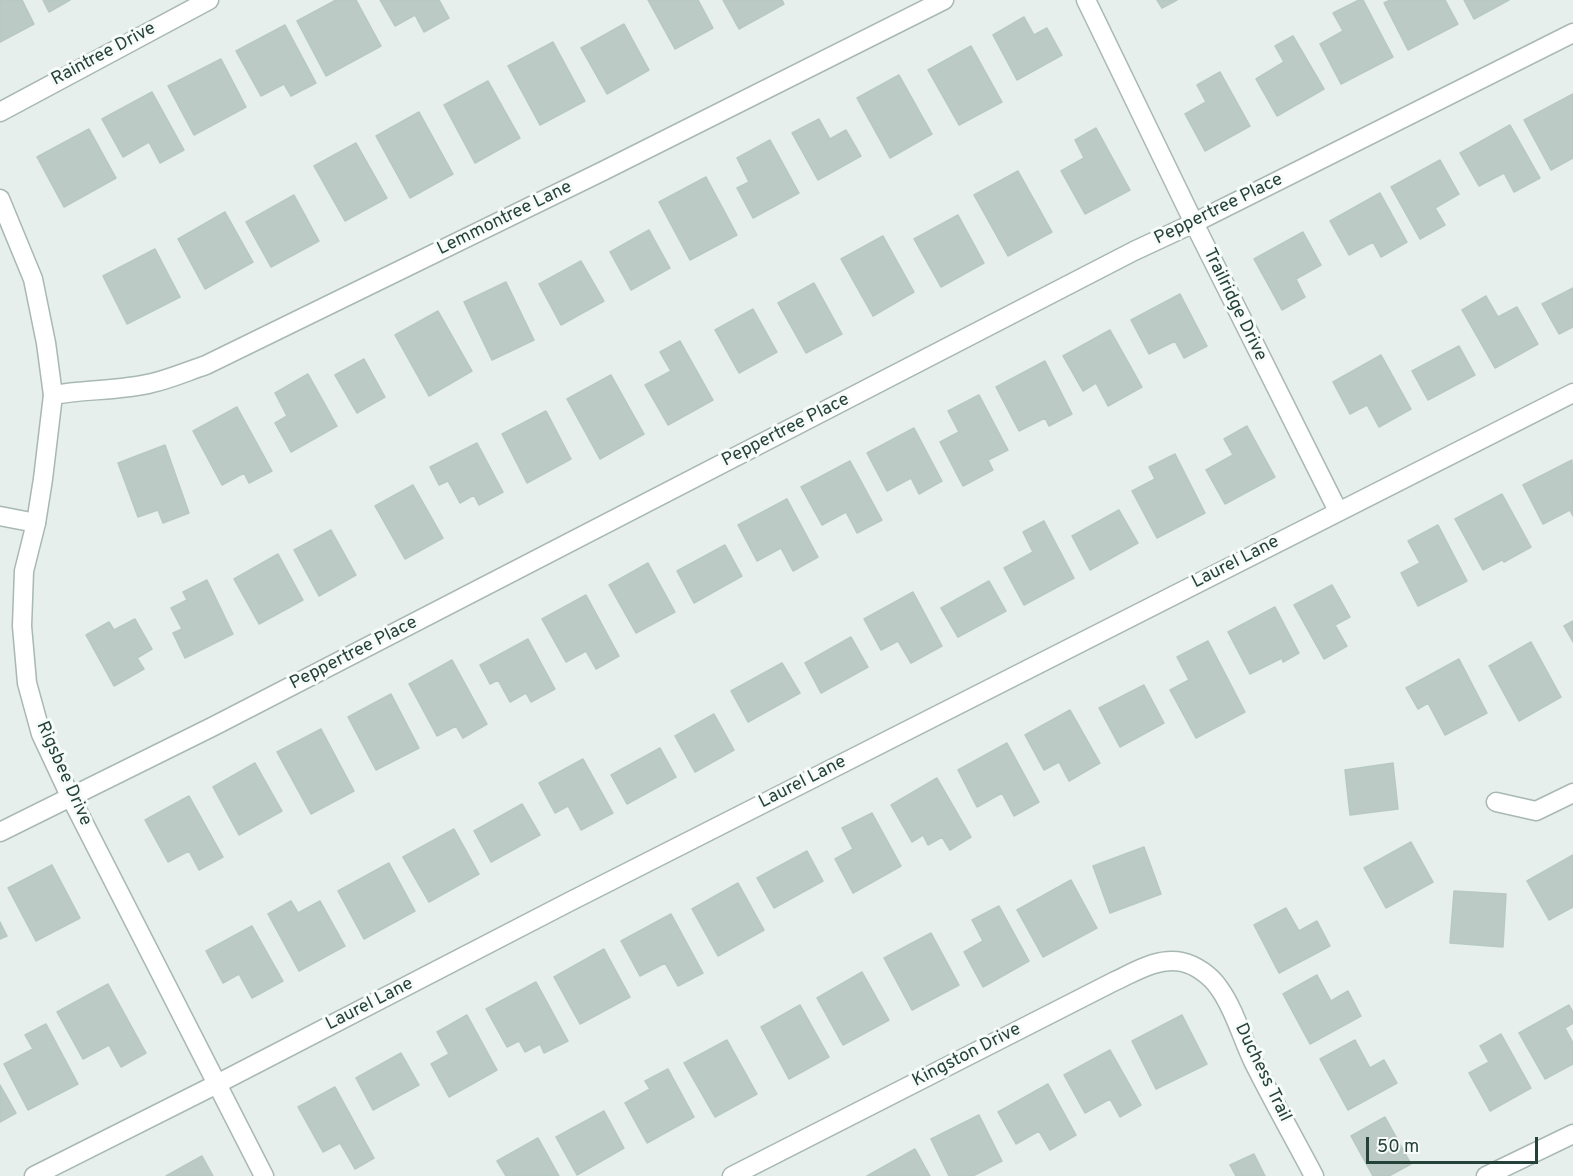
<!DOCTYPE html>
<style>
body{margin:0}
#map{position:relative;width:1573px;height:1176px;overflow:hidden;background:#e6efeb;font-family:Overpass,sans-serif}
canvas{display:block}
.scale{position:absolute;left:1366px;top:1137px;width:172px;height:27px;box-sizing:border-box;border:3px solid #24423a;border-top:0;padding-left:8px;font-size:18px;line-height:21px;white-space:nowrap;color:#24423a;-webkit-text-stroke:4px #f7fbf9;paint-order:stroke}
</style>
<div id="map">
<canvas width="1573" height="1176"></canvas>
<div class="scale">50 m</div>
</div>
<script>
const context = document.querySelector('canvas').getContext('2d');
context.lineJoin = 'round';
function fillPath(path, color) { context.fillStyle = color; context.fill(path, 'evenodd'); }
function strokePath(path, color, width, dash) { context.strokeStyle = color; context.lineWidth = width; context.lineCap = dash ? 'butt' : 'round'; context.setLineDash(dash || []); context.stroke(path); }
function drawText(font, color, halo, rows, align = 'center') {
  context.font = font + ' Overpass,sans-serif'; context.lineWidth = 6; context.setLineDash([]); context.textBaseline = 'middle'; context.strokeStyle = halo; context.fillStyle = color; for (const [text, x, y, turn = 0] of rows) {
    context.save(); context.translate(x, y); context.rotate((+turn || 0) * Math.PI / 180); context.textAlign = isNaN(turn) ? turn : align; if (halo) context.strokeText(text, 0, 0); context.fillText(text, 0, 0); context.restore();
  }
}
const building = new Path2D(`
 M 0,0 L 22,0 L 34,24 L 0,42 Z
 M 43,0 L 70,0 L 49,12 Z
 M 336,0 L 356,0 L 381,46 L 326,76 L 297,21 Z
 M 380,0 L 439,0 L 449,18 L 424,32 L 415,15 L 395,26 Z
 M 648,0 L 698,0 L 713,28 L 675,49 Z
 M 723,0 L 782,0 L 784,4 L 739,29 Z
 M 1157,0 L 1177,0 L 1162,8 Z
 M 1359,0 L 1363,0 L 1393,57 L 1341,84 L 1320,44 L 1343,31 L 1333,13 Z
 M 1390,0 L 1445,0 L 1458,24 L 1408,50 L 1384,3 Z
 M 1464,0 L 1509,0 L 1474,19 Z
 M 1024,17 L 1034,35 L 1047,28 L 1062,55 L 1017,80 L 993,35 Z
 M 624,24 L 649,70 L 607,94 L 581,48 Z
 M 285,25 L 316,83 L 291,96 L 284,84 L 261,96 L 236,51 Z
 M 1293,36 L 1324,89 L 1277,116 L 1256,79 L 1284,62 L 1275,46 Z
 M 553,42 L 585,101 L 540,125 L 508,66 Z
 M 971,46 L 1002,102 L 959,125 L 928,70 Z
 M 221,59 L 246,107 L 194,135 L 168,86 Z
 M 1220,72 L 1250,126 L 1205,151 L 1185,114 L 1206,102 L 1197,85 Z
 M 899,75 L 932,134 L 890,158 L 857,98 Z
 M 488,81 L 520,138 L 475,163 L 444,105 Z
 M 152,92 L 184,150 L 160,163 L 149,142 L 123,157 L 102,119 Z
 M 1573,94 L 1573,158 L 1551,170 L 1524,120 Z
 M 419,112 L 453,174 L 410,198 L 376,136 Z
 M 819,119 L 830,139 L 846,130 L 861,156 L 818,180 L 792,133 Z
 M 1510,125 L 1540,178 L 1514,192 L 1504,173 L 1479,186 L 1460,153 Z
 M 1096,128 L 1130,190 L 1085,214 L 1061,171 L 1084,158 L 1075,140 Z
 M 89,129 L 116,178 L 64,207 L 37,157 Z
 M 770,140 L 799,193 L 753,218 L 737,188 L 749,182 L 737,158 Z
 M 356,143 L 387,198 L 345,221 L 314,166 Z
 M 1440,160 L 1459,194 L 1435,208 L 1445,225 L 1420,239 L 1391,187 Z
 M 1018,171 L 1052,232 L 1008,256 L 974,195 Z
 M 706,177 L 737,235 L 690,260 L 659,202 Z
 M 1380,193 L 1407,242 L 1381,257 L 1373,242 L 1349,255 L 1330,221 Z
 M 294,195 L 319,241 L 271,267 L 246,222 Z
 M 225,212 L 253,262 L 205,289 L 178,239 Z
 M 958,215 L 984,263 L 941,287 L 914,239 Z
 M 649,230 L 670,268 L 631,290 L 610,252 Z
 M 1303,232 L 1321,265 L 1296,279 L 1305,297 L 1282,310 L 1254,259 Z
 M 883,236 L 914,292 L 873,316 L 841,259 Z
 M 155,249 L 180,297 L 127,324 L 103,276 Z
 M 581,261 L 604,301 L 561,325 L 539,284 Z
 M 506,282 L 534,340 L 492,360 L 464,302 Z
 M 814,283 L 842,334 L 806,353 L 778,303 Z
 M 1573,288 L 1573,327 L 1559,334 L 1542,304 Z
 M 1180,294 L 1207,346 L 1184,358 L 1175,341 L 1149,354 L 1131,320 Z
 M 1486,296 L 1498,317 L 1517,307 L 1538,344 L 1495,368 L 1462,310 Z
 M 753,309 L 777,352 L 739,373 L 715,330 Z
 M 438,311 L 472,371 L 429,396 L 395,335 Z
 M 1110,330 L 1142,387 L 1108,406 L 1096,383 L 1083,391 L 1063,356 Z
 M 680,341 L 713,400 L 668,425 L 645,385 L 671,371 L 660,352 Z
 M 1459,346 L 1475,375 L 1428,400 L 1412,371 Z
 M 1381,355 L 1411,409 L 1379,427 L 1367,405 L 1350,414 L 1333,382 Z
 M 364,359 L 385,397 L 357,413 L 335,375 Z
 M 1045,361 L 1072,414 L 1049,426 L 1045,418 L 1019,431 L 996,387 Z
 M 308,374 L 337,426 L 291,452 L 275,423 L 287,416 L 275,393 Z
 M 611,375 L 644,434 L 600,459 L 567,399 Z
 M 979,395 L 1008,450 L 988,460 L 993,470 L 963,486 L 940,442 L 959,432 L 948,411 Z
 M 237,407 L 272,471 L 249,483 L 244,473 L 222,485 L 193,431 Z
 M 546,411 L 571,459 L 527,483 L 502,434 Z
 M 1247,426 L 1275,477 L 1225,504 L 1206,470 L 1233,455 L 1224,439 Z
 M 914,428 L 942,481 L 919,494 L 911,478 L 887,491 L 867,453 Z
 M 477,443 L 503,492 L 479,505 L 474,495 L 460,503 L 448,481 L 439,485 L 430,467 Z
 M 165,445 L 189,513 L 163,523 L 158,510 L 138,517 L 118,463 Z
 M 1175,454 L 1205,513 L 1157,538 L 1132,491 L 1155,479 L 1149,467 Z
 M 1572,460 L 1573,516 L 1570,510 L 1543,524 L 1523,485 Z
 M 850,461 L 882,520 L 857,533 L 846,512 L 822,525 L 801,487 Z
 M 413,485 L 443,538 L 405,559 L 375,506 Z
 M 1502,494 L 1531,547 L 1504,562 L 1502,560 L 1483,570 L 1455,519 Z
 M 787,499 L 818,557 L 793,571 L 781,548 L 757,561 L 738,525 Z
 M 1119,510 L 1138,543 L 1090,570 L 1072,536 Z
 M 1044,521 L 1074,578 L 1024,605 L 1004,568 L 1033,552 L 1023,532 Z
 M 1438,525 L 1467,581 L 1418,606 L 1401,573 L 1420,563 L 1408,541 Z
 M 331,530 L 356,575 L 319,596 L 294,550 Z
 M 725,545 L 742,576 L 694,603 L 677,571 Z
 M 278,554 L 303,600 L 259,624 L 234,579 Z
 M 648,563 L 675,612 L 636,633 L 609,585 Z
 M 207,580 L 233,634 L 185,658 L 173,633 L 182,629 L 171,608 L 187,600 L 183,592 Z
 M 989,581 L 1006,611 L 958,637 L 941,608 Z
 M 1332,585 L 1350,617 L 1335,625 L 1347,646 L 1324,659 L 1294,605 Z
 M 913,592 L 942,646 L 911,663 L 898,641 L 881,650 L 864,619 Z
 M 586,595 L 619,656 L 596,669 L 586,651 L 566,662 L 542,619 Z
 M 1275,607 L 1299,653 L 1283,662 L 1282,658 L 1250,674 L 1228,632 Z
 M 135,619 L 152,649 L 137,658 L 144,669 L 114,686 L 86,635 L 109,622 L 114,630 Z
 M 1573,621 L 1573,642 L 1564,626 Z
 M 851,637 L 868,667 L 821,693 L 805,663 Z
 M 528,639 L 555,689 L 531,702 L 526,693 L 510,702 L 498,680 L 490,684 L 480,665 Z
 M 1208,641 L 1245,712 L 1196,738 L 1170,690 L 1189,680 L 1177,657 Z
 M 1531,642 L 1561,697 L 1519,721 L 1489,666 Z
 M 1459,659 L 1487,713 L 1445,735 L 1428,703 L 1418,709 L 1406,688 Z
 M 452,660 L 487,724 L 463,738 L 456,726 L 437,736 L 409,684 Z
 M 782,663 L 800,693 L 748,722 L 731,691 Z
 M 1144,685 L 1164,723 L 1120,747 L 1099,708 Z
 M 391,694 L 419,748 L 376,770 L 348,717 Z
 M 1070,710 L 1100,763 L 1069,781 L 1059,762 L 1044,770 L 1025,735 Z
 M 714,714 L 734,750 L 695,772 L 675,736 Z
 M 321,729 L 354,791 L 311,814 L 277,752 Z
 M 1007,743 L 1039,802 L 1014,816 L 1002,793 L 977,807 L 958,770 Z
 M 660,748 L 676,777 L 627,804 L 611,775 Z
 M 583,759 L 613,813 L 581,830 L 568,806 L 555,813 L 539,783 Z
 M 255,763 L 282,811 L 239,835 L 213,787 Z
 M 1393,763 L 1398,809 L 1350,815 L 1345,770 Z
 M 937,778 L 971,837 L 950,850 L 942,837 L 928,845 L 923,835 L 912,842 L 891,805 Z
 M 189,796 L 223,857 L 199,870 L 189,851 L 168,862 L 145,820 Z
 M 522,804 L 540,835 L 491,862 L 474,831 Z
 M 872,813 L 901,866 L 853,893 L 835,859 L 853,849 L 842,828 Z
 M 454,829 L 479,874 L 429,902 L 403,857 Z
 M 1411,842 L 1433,882 L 1386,908 L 1364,868 Z
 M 1144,847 L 1161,894 L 1110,913 L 1093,866 Z
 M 807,851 L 823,881 L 774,908 L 757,878 Z
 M 1573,855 L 1573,907 L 1549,920 L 1527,881 Z
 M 389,863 L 415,911 L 364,939 L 338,891 Z
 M 52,865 L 80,918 L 36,941 L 8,888 Z
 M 1071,880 L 1097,928 L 1043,957 L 1017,910 Z
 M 738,883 L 764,930 L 718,956 L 692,909 Z
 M 1454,891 L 1506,894 L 1503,947 L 1450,943 Z
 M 291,901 L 298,913 L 320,901 L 345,946 L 299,971 L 268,914 Z
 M 999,906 L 1029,961 L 983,987 L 964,952 L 983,941 L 972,920 Z
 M 1286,908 L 1299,931 L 1317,921 L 1330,946 L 1279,973 L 1254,925 Z
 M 671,914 L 703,973 L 678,986 L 665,963 L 640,976 L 621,941 Z
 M 0,922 L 7,936 L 0,939 Z
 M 252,926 L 283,981 L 252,998 L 239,974 L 223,983 L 206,951 Z
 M 931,933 L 959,985 L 912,1010 L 884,958 Z
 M 604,949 L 630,997 L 580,1024 L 554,977 Z
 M 862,972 L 889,1020 L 843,1045 L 817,998 Z
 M 1317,975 L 1331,1001 L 1348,991 L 1361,1016 L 1310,1044 L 1283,994 Z
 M 536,982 L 568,1041 L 544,1053 L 540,1044 L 525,1052 L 519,1041 L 507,1047 L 486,1009 Z
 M 108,984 L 146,1053 L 121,1067 L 109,1045 L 83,1059 L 57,1012 Z
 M 800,1005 L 829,1057 L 789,1079 L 761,1027 Z
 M 1569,1005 L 1573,1012 L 1573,1023 L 1565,1028 L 1573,1043 L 1573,1064 L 1545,1079 L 1519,1033 Z
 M 467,1015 L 497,1070 L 449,1097 L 431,1064 L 449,1054 L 437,1032 Z
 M 1182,1015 L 1207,1064 L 1156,1089 L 1132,1041 Z
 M 46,1024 L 78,1084 L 28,1110 L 4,1064 L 33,1049 L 25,1035 Z
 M 1501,1034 L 1531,1088 L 1490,1111 L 1469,1073 L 1489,1062 L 1480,1046 Z
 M 727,1040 L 757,1094 L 715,1117 L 684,1063 Z
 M 1355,1040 L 1370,1068 L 1384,1060 L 1397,1083 L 1348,1110 L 1320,1059 Z
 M 1110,1050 L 1141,1105 L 1120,1117 L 1110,1099 L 1085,1113 L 1064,1075 Z
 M 401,1053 L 419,1085 L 373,1110 L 356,1078 Z
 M 668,1069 L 694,1117 L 647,1143 L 625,1103 L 650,1089 L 645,1081 Z
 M 1048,1084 L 1076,1135 L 1050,1150 L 1039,1131 L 1016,1144 L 998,1112 Z
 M 0,1085 L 16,1113 L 0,1122 Z
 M 335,1087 L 374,1158 L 355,1169 L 340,1143 L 323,1152 L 298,1107 Z
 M 604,1111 L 624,1148 L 577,1175 L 556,1137 Z
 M 979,1115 L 1002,1161 L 973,1176 L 949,1176 L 931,1139 Z
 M 1385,1117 L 1411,1164 L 1389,1176 L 1373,1176 L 1351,1136 Z
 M 538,1138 L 559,1176 L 506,1176 L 497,1161 Z
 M 915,1149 L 930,1176 L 867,1176 Z
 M 1254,1154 L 1265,1176 L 1236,1176 L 1230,1165 Z
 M 202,1156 L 213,1176 L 166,1176 Z`);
fillPath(building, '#bbcac4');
strokePath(building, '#b8c9c2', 1.5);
const minor = new Path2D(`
 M 1086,0 L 1194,223 L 1338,511
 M 0,112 L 209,0
 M 53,395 C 85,389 120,391 152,383 C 170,379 188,371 206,365 L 603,171 L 944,0
 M 0,516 L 36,523
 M 1496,802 L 1536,811 L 1573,793
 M 0,832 L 214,726 L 1134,251 L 1194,223 L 1573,33
 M 34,1176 L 217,1084 L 569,902 L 1573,393
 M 732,1176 L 1113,982 C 1135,972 1157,957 1182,962 C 1196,965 1211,976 1219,988 C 1235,1010 1242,1039 1254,1063 C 1273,1101 1294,1138 1314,1176`);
const tertiary = new Path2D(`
 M 0,199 L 33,279 L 46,343 L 53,395 L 43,479 L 36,523 L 24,571 L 22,626 L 27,683 L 41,734 L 70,796 L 264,1176
 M 1486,1176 L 1573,1134`);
strokePath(minor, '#a8b8b2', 21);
strokePath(tertiary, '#a8b8b2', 21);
strokePath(minor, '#fff', 18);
strokePath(tertiary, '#fff', 18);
drawText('18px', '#24423a', '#f7fbf9', [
 ["Raintree Drive",104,55,-28],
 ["Peppertree Place",1219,210,-26],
 ["Lemmontree Lane",505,219,-26],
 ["Trailridge Drive",1234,305,64],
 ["Peppertree Place",786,431,-27],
 ["Laurel Lane",1236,563,-27],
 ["Peppertree Place",354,654,-27],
 ["Rigsbee Drive",63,774,66],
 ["Laurel Lane",803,783,-27],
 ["Laurel Lane",370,1005,-27],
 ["Kingston Drive",967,1056,-27],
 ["Duchess Trail",1262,1073,64]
]);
</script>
